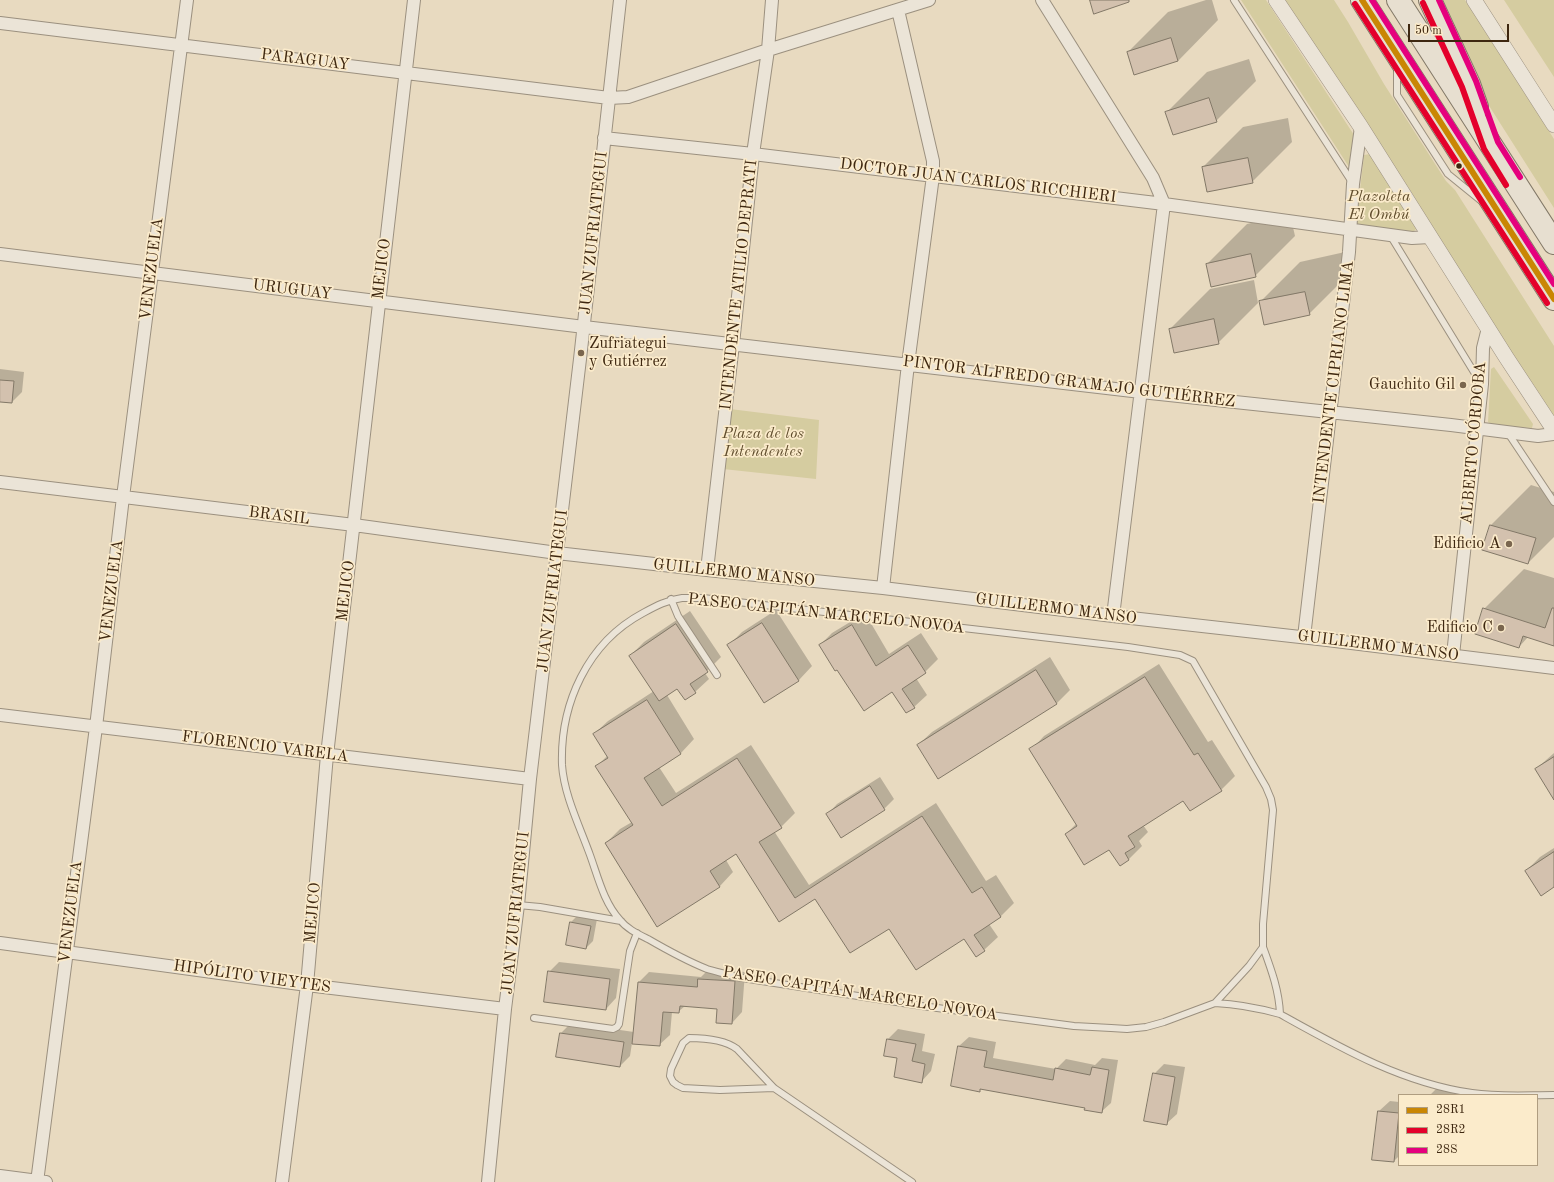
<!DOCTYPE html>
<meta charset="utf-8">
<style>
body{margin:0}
#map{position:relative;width:1554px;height:1182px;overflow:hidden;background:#e8dac0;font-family:"Old Standard TT",serif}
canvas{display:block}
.legend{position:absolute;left:1398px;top:1094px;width:140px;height:72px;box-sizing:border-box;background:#fbebcb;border:1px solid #af9d80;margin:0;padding:5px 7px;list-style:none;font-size:12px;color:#3e2710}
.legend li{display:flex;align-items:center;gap:8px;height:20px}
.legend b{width:20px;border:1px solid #af9d80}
.scale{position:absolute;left:1408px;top:24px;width:101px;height:18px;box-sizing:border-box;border:2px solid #3e2710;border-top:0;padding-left:5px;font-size:12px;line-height:14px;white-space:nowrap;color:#3e2710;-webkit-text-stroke:3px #fbebcb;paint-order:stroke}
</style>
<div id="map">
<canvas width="1554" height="1182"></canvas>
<ul class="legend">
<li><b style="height:5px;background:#c98604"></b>28R1</li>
<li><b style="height:5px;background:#e4002b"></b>28R2</li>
<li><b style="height:5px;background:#e5007d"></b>28S</li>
</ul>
<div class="scale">50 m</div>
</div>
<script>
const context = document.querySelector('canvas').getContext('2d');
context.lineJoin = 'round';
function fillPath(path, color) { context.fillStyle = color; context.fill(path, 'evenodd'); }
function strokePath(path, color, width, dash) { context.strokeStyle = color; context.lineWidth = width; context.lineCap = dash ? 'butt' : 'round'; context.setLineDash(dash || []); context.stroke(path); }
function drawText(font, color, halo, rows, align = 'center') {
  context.font = font + ' "Old Standard TT",serif'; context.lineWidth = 3.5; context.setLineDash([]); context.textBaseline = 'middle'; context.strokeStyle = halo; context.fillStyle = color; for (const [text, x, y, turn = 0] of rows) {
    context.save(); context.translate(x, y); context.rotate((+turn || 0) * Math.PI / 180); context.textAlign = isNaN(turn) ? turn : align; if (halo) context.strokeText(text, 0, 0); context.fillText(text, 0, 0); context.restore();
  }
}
fillPath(new Path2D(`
 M 1241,0 L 1266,0 L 1354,135 L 1349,167 Z
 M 1284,0 L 1334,0 L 1348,22 L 1384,84 L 1446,181 L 1455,190 L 1554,346 L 1554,422 L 1517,365 L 1410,190 Z
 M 1439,0 L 1465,0 L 1554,139 L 1554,208 L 1486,101 Z
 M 1504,0 L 1554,0 L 1554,77 Z
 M 1370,154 L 1417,228 L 1412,233 L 1356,224 L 1364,155 Z
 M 1494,367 L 1533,424 L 1532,428 L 1494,426 L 1488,422 L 1491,369 Z
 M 730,409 L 819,420 L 816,479 L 723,469 Z`), '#d5cca0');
fillPath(new Path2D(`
 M 1206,0 L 1212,0 L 1218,20 L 1178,61 L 1128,52 L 1168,12 Z
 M 1249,59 L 1256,81 L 1216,121 L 1167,112 L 1207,72 Z
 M 1288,118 L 1292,142 L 1252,182 L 1203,167 L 1243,127 Z
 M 1290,214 L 1295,236 L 1255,276 L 1207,264 L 1247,224 Z
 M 1345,252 L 1349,274 L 1309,314 L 1260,302 L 1300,262 Z
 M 1254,280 L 1258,303 L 1218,343 L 1170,329 L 1210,289 Z
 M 0,369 L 24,372 L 22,392 L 12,402 L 0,401 Z
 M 1531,485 L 1554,492 L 1554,537 L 1528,563 L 1483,550 L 1491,525 Z
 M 1524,569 L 1554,578 L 1554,645 L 1528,637 L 1519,647 L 1484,609 Z
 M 776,610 L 812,666 L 799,680 L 764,702 L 729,645 L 742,632 Z
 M 690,611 L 721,657 L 705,673 L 709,679 L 695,692 L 678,688 L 667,695 L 694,739 L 681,753 L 659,767 L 676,793 L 751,745 L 795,813 L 781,827 L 774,831 L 809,885 L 936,803 L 986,881 L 996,875 L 1014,903 L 1000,917 L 989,924 L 998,937 L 984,950 L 965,937 L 889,927 L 816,897 L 779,920 L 737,853 L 726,860 L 733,872 L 720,886 L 658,925 L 606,843 L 620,829 L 632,822 L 597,766 L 608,755 L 594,734 L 608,721 L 654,691 L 630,656 L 644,642 Z
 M 865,613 L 889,654 L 921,633 L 938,659 L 925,672 L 916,678 L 927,695 L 914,707 L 892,691 L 837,669 L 820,645 L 832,633 Z
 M 1050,657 L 1070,690 L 1057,703 L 918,745 L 932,732 Z
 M 1159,664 L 1208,742 L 1212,740 L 1235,776 L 1221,790 L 1183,800 L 1143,825 L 1148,832 L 1139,841 L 1142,846 L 1129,859 L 1120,865 L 1109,849 L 1066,834 L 1077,823 L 1031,750 L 1044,736 Z
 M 1554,753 L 1554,798 L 1536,769 Z
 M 880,777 L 894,799 L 884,809 L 827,815 L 837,804 Z
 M 1554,848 L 1554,886 L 1526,871 L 1540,857 Z
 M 577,916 L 597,919 L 593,941 L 586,948 L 571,922 Z
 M 559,962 L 620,969 L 616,998 L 606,1009 L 549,972 Z
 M 709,969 L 745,972 L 742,1012 L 732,1023 L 718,1008 L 685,1006 L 678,1012 L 672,1012 L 670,1035 L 659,1045 L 632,1043 L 630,1056 L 620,1066 L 558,1056 L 561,1033 L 571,1023 L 634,1032 L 639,982 L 649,972 L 701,977 Z
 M 898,1029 L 925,1034 L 922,1051 L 935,1054 L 931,1071 L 921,1082 L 898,1057 L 885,1055 L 888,1039 Z
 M 969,1037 L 996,1042 L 993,1058 L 1056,1069 L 1066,1059 L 1095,1065 L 1102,1058 L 1118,1060 L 1111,1103 L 1101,1112 L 1086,1108 L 982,1088 L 979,1091 L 959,1046 Z
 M 1164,1064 L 1185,1067 L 1177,1114 L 1166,1124 L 1154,1074 Z
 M 1436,1089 L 1483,1095 L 1430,1095 Z
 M 1390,1101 L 1399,1102 L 1399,1156 L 1394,1161 L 1379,1111 Z`), '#0003');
const building = new Path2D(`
 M 1090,0 L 1129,0 L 1129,2 L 1094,14 Z
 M 1171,38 L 1178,61 L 1134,75 L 1127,52 Z
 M 1209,98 L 1217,122 L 1173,135 L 1165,112 Z
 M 1248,158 L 1253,183 L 1207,192 L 1202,167 Z
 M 1251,254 L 1256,277 L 1211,287 L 1206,264 Z
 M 1305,292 L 1310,315 L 1264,325 L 1259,301 Z
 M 1214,319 L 1219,344 L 1174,353 L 1169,329 Z
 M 0,380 L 14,381 L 12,403 L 0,402 Z
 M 1490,525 L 1536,538 L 1528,564 L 1482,550 Z
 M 1483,608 L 1545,628 L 1552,608 L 1554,608 L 1554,646 L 1523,636 L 1519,648 L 1475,634 Z
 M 762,623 L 799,681 L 764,703 L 727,645 Z
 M 676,624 L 708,672 L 690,684 L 696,693 L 685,700 L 677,689 L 659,701 L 629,656 Z
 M 852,625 L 876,666 L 908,645 L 926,673 L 902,689 L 915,708 L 906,713 L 892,692 L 864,711 L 837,670 L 835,671 L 819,645 Z
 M 1036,670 L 1057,704 L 938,779 L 917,745 Z
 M 1145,677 L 1194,755 L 1198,753 L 1222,791 L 1190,811 L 1183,801 L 1128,836 L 1135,847 L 1125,853 L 1129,860 L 1120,866 L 1109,850 L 1084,865 L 1065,834 L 1077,826 L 1029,749 Z
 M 647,700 L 681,754 L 644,778 L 662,806 L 737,758 L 782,828 L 759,842 L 795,898 L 922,816 L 972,893 L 982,887 L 1001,917 L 974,935 L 985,951 L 976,957 L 964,939 L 916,970 L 889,929 L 850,953 L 815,899 L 779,922 L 736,854 L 710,871 L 720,887 L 657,927 L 605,843 L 633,825 L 595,766 L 608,758 L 593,734 Z
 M 1554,757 L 1554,800 L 1535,769 Z
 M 870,786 L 885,810 L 841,838 L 826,814 Z
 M 1554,852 L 1554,887 L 1541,896 L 1525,871 Z
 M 570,922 L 591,926 L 586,949 L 566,945 Z
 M 548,971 L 610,979 L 606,1010 L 544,1002 Z
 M 698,979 L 735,981 L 732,1024 L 716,1023 L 717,1009 L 680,1006 L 679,1013 L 663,1012 L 660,1046 L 632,1044 L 638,982 L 697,987 Z
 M 560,1033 L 624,1042 L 620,1067 L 556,1057 Z
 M 887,1039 L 916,1044 L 912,1061 L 925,1064 L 922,1083 L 894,1077 L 897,1058 L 884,1056 Z
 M 958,1046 L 987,1051 L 984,1067 L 1053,1080 L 1055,1068 L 1090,1075 L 1092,1067 L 1109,1070 L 1102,1113 L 1084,1110 L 1085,1108 L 980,1089 L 980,1092 L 951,1086 Z
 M 1153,1073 L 1175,1077 L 1167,1125 L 1144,1121 Z
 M 1378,1111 L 1399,1113 L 1394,1162 L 1372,1160 Z`);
fillPath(building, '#d3c1ae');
strokePath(building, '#827867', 1);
const service = new Path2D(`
 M 1234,0 L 1352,182
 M 1397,67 L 1397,95 L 1448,174 L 1480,200
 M 1390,235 L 1480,382
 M 1508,433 L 1554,502
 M 682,598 L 703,598 L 1128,647 L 1180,655 L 1193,661 L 1266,787 L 1271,799 L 1273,810 L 1263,924 L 1263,947 L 1249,966 L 1215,1003 L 1164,1022 L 1146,1027 L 1127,1029 L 1111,1028 L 1074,1026 L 922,1006 L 736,977 C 727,974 717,972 707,969 C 687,961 667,950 648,939 C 638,934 627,929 620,920 C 604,903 598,877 590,855 C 580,827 564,795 562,765 C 560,704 587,643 643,613 C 656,606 667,600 682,598 Z
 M 671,599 L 678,616 L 717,675
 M 518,905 L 540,907 L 621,921
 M 1263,947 C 1271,969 1279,990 1280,1014 C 1341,1048 1402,1083 1472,1093 C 1499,1097 1527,1095 1554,1095
 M 1215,1003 C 1237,1004 1258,1008 1280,1014
 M 534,1018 L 613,1029 L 617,1027 L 619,1024 L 630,951 L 637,933
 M 774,1088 L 720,1090 L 683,1088 L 677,1085 L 673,1082 L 670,1076 L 671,1069 L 683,1043 L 689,1038 C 703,1038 725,1040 737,1049 L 774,1088 L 912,1182`);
const minor = new Path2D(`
 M 1042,0 L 1153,178 L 1164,204 L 1113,616
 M 0,23 L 609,98 L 628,97 L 768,50 L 929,0
 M 604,138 L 753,154 L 1164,204 L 1412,238 L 1430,237
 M 0,254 L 584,327 L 1141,392 L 1451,425 L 1538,436 L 1554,434
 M 0,482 L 354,525 L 557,553 L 707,570 L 883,588 L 1113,616 L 1327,640 L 1554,668
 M 707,570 L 733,344 L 753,154 L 768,50 L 772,0
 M 883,588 L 908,364 L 933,176 L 933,161 L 898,10
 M 1304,637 L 1349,252 L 1353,184 L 1361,127
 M 1453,655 L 1482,384 L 1483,348 L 1488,328
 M 0,715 L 530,779
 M 0,943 L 307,985 L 505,1009
 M 0,1176 L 46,1182
 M 37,1182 L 96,727 L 123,497 L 187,0
 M 282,1182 L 307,985 L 327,755 L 414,0
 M 488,1182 L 505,1009 L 518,905 L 530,779 L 580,359 L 620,0`);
const tertiary = new Path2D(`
 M 1276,0 L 1361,127 L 1506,357 L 1554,430
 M 1474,0 L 1554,125`);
const motorway = new Path2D(`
 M 1362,0 L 1554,299
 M 1398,0 L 1554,243
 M 1430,0 L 1469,84 L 1477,107`);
strokePath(service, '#9b907f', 8);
strokePath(minor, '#9b907f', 14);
strokePath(tertiary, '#9b907f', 16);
strokePath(motorway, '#827867', 24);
strokePath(service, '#ebe4d7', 6);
strokePath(minor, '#ebe4d7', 12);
strokePath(tertiary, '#ebe4d7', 15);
strokePath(motorway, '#e7dfd0', 22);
strokePath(new Path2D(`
 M 1362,0 L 1554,299`), '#c98604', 6);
strokePath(new Path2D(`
 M 1423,3 L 1462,87 L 1484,149 L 1506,185
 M 1355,4 L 1547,303`), '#e4002b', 6);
strokePath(new Path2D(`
 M 1372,0 L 1554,284
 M 1439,0 L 1476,81 L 1498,142 L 1520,177`), '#e5007d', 6);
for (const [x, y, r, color] of [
 [1459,166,3.5,"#3e2710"],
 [581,353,4,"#7a664e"],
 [1463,385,4,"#7a664e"],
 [1509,544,4,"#7a664e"],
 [1501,628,4,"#7a664e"]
]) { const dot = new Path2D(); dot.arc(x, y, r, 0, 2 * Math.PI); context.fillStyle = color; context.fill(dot); strokePath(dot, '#fbebcb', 1.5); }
drawText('16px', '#3e2710', '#fbebcb', [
 ["PARAGUAY",305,60,7],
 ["DOCTOR JUAN CARLOS RICCHIERI",978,181,7],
 ["JUAN ZUFRIATEGUI",594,233,-84],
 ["VENEZUELA",152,269,-83],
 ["MEJICO",382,269,-83],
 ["INTENDENTE ATILIO DEPRATI",739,285,-84],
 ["URUGUAY",292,290,7],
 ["PINTOR ALFREDO GRAMAJO GUTIÉRREZ",1069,382,7],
 ["INTENDENTE CIPRIANO LIMA",1334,382,-83],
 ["ALBERTO CÓRDOBA",1474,443,-85],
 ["BRASIL",279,516,7],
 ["GUILLERMO MANSO",734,573,6],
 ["VENEZUELA",112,591,-83],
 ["MEJICO",346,591,-83],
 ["JUAN ZUFRIATEGUI",553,591,-83],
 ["GUILLERMO MANSO",1056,609,7],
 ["PASEO CAPITÁN MARCELO NOVOA",826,614,6],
 ["GUILLERMO MANSO",1378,646,7],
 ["FLORENCIO VARELA",265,747,7],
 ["VENEZUELA",71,912,-83],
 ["MEJICO",313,913,-85],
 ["JUAN ZUFRIATEGUI",516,913,-84],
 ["HIPÓLITO VIEYTES",252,977,8],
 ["PASEO CAPITÁN MARCELO NOVOA",860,994,9]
]);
drawText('italic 16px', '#604d2d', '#fbebcb', [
 ["Plazoleta",1379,197],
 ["El Ombú",1379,215],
 ["Plaza de los",763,434],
 ["Intendentes",763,452]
]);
drawText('16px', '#3e2710', '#fbebcb', [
 ["Zufriategui",589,344,"left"],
 ["y Gutiérrez",589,362,"left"],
 ["Gauchito Gil",1455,385],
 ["Edificio A",1501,544],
 ["Edificio C",1493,628]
], 'right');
</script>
